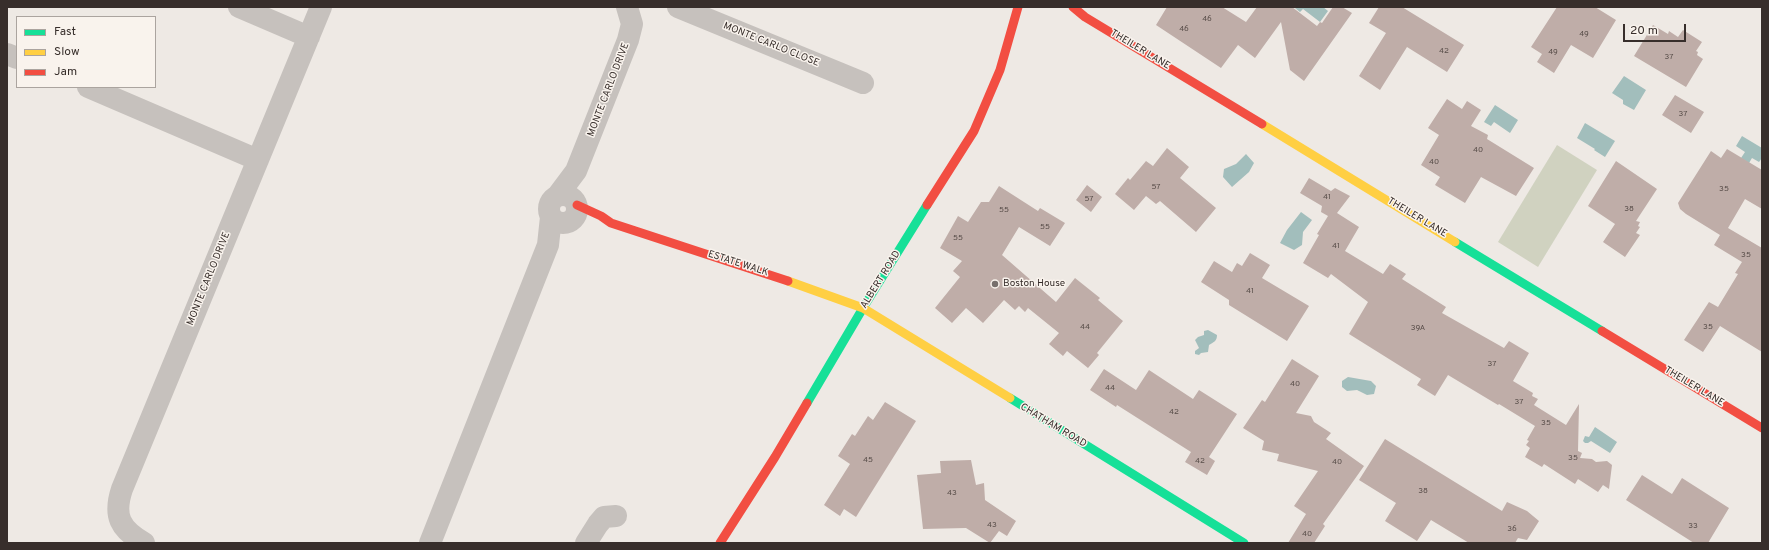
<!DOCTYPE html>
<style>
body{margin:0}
#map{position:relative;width:1769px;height:550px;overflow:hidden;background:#eee9e4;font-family:Overpass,sans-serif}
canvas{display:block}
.frame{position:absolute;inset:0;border:8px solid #372e2b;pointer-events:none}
.legend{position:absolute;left:16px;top:16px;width:140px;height:72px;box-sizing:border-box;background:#f9f3ed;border:1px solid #aba49f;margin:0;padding:5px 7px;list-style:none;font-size:12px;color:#372e2b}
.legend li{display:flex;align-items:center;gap:8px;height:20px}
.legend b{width:20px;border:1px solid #aba49f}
.scale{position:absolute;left:1623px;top:24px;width:63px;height:18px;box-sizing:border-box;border:2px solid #372e2b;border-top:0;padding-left:5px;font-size:12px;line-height:14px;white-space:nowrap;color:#372e2b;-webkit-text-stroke:3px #f9f3ed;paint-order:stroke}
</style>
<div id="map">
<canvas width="1769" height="550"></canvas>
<div class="frame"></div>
<ul class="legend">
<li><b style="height:5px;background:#16e098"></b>Fast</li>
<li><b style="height:5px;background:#ffcf43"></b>Slow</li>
<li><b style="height:5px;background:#f24e42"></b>Jam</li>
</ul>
<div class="scale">20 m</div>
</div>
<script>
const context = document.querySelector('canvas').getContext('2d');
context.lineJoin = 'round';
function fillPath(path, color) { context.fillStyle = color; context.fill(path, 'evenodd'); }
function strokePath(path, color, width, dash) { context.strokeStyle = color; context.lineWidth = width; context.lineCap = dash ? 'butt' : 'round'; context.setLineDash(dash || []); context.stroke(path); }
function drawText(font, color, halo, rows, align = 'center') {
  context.font = font + ' Overpass,sans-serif'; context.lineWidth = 3; context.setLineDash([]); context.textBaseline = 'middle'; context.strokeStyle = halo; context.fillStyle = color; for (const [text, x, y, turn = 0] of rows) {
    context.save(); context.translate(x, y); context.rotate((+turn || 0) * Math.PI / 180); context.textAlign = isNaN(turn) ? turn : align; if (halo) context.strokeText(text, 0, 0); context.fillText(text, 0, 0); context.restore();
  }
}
fillPath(new Path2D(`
 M 1557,145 L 1597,170 L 1538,267 L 1498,242 Z`), '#d0d2c0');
fillPath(new Path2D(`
 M 1296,7 L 1323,7 L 1328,11 L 1320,22 L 1303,9 L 1300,12 L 1295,8 Z
 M 1624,76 L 1646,90 L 1634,110 L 1623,104 L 1623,100 L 1612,93 Z
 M 1495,105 L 1518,120 L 1510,133 L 1494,122 L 1491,126 L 1484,122 Z
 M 1585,123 L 1615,141 L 1605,157 L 1594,150 L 1595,149 L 1577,138 Z
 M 1742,136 L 1762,148 L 1762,158 L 1759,162 L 1752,158 L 1749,163 L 1741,158 L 1745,152 L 1736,146 Z
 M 1246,154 L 1254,163 L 1249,172 L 1232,187 L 1223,177 L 1224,169 L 1236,164 Z
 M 1301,212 L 1312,220 L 1303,232 L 1302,245 L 1294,250 L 1280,243 L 1287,230 Z
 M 1208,330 L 1217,335 C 1217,341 1214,342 1209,345 L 1208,352 L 1201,353 L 1199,355 L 1195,354 L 1195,351 L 1199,348 L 1195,340 L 1198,337 L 1204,335 L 1204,331 Z
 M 1348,377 L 1371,381 L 1376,386 L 1374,394 L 1367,395 L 1357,390 L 1347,391 L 1342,387 L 1342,381 Z
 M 1595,427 L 1617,442 L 1610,453 L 1591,441 L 1588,443 L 1585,443 L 1583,441 L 1585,436 L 1589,437 Z`), '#a2bebc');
fillPath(new Path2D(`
 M 1167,7 L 1222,7 L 1246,22 L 1257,7 L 1292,7 L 1317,26 L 1320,22 L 1322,23 L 1333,7 L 1342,7 L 1352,13 L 1304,81 L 1290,70 L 1281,22 L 1255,58 L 1238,45 L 1221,68 L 1156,25 Z
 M 1379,7 L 1402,7 L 1464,45 L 1447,72 L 1407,47 L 1380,90 L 1359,76 L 1386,33 L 1369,23 Z
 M 1557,7 L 1595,7 L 1616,20 L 1593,58 L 1571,45 L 1554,73 L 1537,62 L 1542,54 L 1531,47 Z
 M 1653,25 L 1668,34 L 1669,31 L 1678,37 L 1683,30 L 1702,42 L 1696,51 L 1698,52 L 1697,55 L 1703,59 L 1686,87 L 1634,56 Z
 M 1675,95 L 1704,112 L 1691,133 L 1662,115 Z
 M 1447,99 L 1462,109 L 1467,101 L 1481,110 L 1471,126 L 1488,135 L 1487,139 L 1534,168 L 1516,196 L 1481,177 L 1465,203 L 1435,185 L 1440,177 L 1421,165 L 1439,135 L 1428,128 Z
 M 1167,148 L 1189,167 L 1180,178 L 1216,208 L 1196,232 L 1160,201 L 1156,204 L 1146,196 L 1134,210 L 1115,194 L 1128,178 L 1130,180 L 1146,161 L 1153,166 Z
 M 1727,149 L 1762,170 L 1762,209 L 1745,199 L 1728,228 L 1762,248 L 1762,352 L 1720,326 L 1703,352 L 1684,340 L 1709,302 L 1718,307 L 1738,274 L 1735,273 L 1742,262 L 1714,245 L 1720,235 L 1686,214 L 1680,209 L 1678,203 L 1711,151 L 1721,158 Z
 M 1616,161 L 1657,189 L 1636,221 L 1640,222 L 1638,226 L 1640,227 L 1636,233 L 1640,235 L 1625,257 L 1603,242 L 1615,224 L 1588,206 Z
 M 1309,178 L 1331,191 L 1335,188 L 1350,196 L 1337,213 L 1359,227 L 1345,251 L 1383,274 L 1390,264 L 1406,274 L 1402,279 L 1446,307 L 1442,313 L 1504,348 L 1509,341 L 1529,353 L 1513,381 L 1533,393 L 1532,396 L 1538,399 L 1534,405 L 1566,425 L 1579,404 L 1578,451 L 1582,453 L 1580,458 L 1592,459 L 1596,462 L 1607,461 L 1612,465 L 1609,489 L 1603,485 L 1598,492 L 1578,479 L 1575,484 L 1544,464 L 1542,467 L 1525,457 L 1530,448 L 1526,445 L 1529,441 L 1527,440 L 1535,426 L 1499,404 L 1498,405 L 1448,375 L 1435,396 L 1417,385 L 1421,379 L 1349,334 L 1368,302 L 1331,274 L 1328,278 L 1303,263 L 1319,235 L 1317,234 L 1328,216 L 1321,212 L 1322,206 L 1300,193 Z
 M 1087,185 L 1102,197 L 1091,212 L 1076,200 Z
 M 999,186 L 1038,211 L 1040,208 L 1065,223 L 1050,246 L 1019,227 L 1002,255 L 1056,302 L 1075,278 L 1100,298 L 1098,300 L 1123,321 L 1097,353 L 1099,355 L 1088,368 L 1067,351 L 1063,356 L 1049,344 L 1059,333 L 1028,308 L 1025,312 L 1019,306 L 1015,310 L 1004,300 L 983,323 L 966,308 L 952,323 L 935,308 L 960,277 L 953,271 L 962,261 L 940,248 L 958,216 L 968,222 L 981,202 L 989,202 Z
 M 1250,253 L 1270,265 L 1262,278 L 1309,306 L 1287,341 L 1229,305 L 1229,300 L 1201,282 L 1214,261 L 1232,272 L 1237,263 L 1242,266 Z
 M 1292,359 L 1319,376 L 1296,413 L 1311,416 L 1314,422 L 1331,433 L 1326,439 L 1364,466 L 1323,524 L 1325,526 L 1314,543 L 1288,543 L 1306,514 L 1294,506 L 1318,471 L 1277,461 L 1279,454 L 1262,450 L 1264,441 L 1243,428 L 1262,400 L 1265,402 Z
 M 1104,369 L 1136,390 L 1149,370 L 1193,399 L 1199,390 L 1237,414 L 1209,457 L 1215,461 L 1207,475 L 1185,462 L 1191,452 L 1117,405 L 1116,407 L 1090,390 Z
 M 885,402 L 916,421 L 856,517 L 844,509 L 840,516 L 824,505 L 850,464 L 838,456 L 852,434 L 855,436 L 868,416 L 873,420 Z
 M 1385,439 L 1502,511 L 1507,502 L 1527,511 L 1539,521 L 1527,540 L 1518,538 L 1515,543 L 1469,543 L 1431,520 L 1417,541 L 1385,521 L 1396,503 L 1359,480 Z
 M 971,460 L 976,485 L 984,483 L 985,500 L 1016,521 L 1007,536 L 999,531 L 990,543 L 966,528 L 923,529 L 917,475 L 941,473 L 940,461 Z
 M 1642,475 L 1672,494 L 1682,478 L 1729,508 L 1708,543 L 1694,543 L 1626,500 Z`), '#bfada8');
strokePath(new Path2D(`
 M 239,7 L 309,37
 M 678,7 L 863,83
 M 7,54 L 17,58
 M 88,87 L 258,160
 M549 209a14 14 0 1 1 28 0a14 14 0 1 1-28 0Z
 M 558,195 L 576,171 L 628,40 L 632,24 L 627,7
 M 144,543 C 120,529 113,516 122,489 L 321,7
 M 430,543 L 548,245 L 551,217
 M 586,543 L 598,524 L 604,517 L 616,516`), '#c6c1bd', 22);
strokePath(new Path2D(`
 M 1455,242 L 1602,331
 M 1010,398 L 1244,543
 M 807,403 L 863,308 L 927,205`), '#16e098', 9);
strokePath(new Path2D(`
 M 1262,124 L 1455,242
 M 788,281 L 863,308 L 1010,398`), '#ffcf43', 9);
strokePath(new Path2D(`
 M 1073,7 L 1085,17 L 1262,124
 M 577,205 L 601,216 L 611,223 L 788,281
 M 927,205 L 974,131 L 1000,70 L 1018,7
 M 1602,331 L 1762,428
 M 720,543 L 775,457 L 807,403`), '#f24e42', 9);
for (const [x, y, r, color] of [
 [995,284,4,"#776f6c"]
]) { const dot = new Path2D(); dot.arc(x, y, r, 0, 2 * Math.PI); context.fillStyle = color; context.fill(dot); strokePath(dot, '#f9f3ed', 1.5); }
drawText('8px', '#594e4a', null, [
 ["46",1207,19],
 ["46",1184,29],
 ["49",1584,34],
 ["42",1444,51],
 ["49",1553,52],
 ["37",1669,57],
 ["37",1683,114],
 ["40",1478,150],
 ["40",1434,162],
 ["57",1156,187],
 ["35",1724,189],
 ["41",1327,197],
 ["57",1089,199],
 ["38",1629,209],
 ["55",1004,210],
 ["55",1045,227],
 ["55",958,238],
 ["41",1336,246],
 ["35",1746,255],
 ["41",1250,291],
 ["44",1085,327],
 ["35",1708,327],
 ["39A",1418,328],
 ["37",1492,364],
 ["40",1295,384],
 ["44",1110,388],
 ["37",1519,402],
 ["42",1174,412],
 ["35",1546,423],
 ["35",1573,458],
 ["45",868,460],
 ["42",1200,461],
 ["40",1337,462],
 ["38",1423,491],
 ["43",952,493],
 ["43",992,525],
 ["33",1693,526],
 ["36",1512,529],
 ["40",1307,534]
]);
drawText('10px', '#372e2b', '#f9f3ed', [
 ["MONTE CARLO CLOSE",771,45,22],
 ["THEILER LANE",1140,50,31],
 ["MONTE CARLO DRIVE",609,90,-69],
 ["THEILER LANE",1417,218,31],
 ["ESTATE WALK",738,264,18],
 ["MONTE CARLO DRIVE",209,279,-68],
 ["ALBERT ROAD",881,280,-58],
 ["THEILER LANE",1694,387,31],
 ["CHATHAM ROAD",1053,426,31]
]);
drawText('10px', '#372e2b', '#f9f3ed', [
 ["Boston House",1003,284]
], 'left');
</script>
